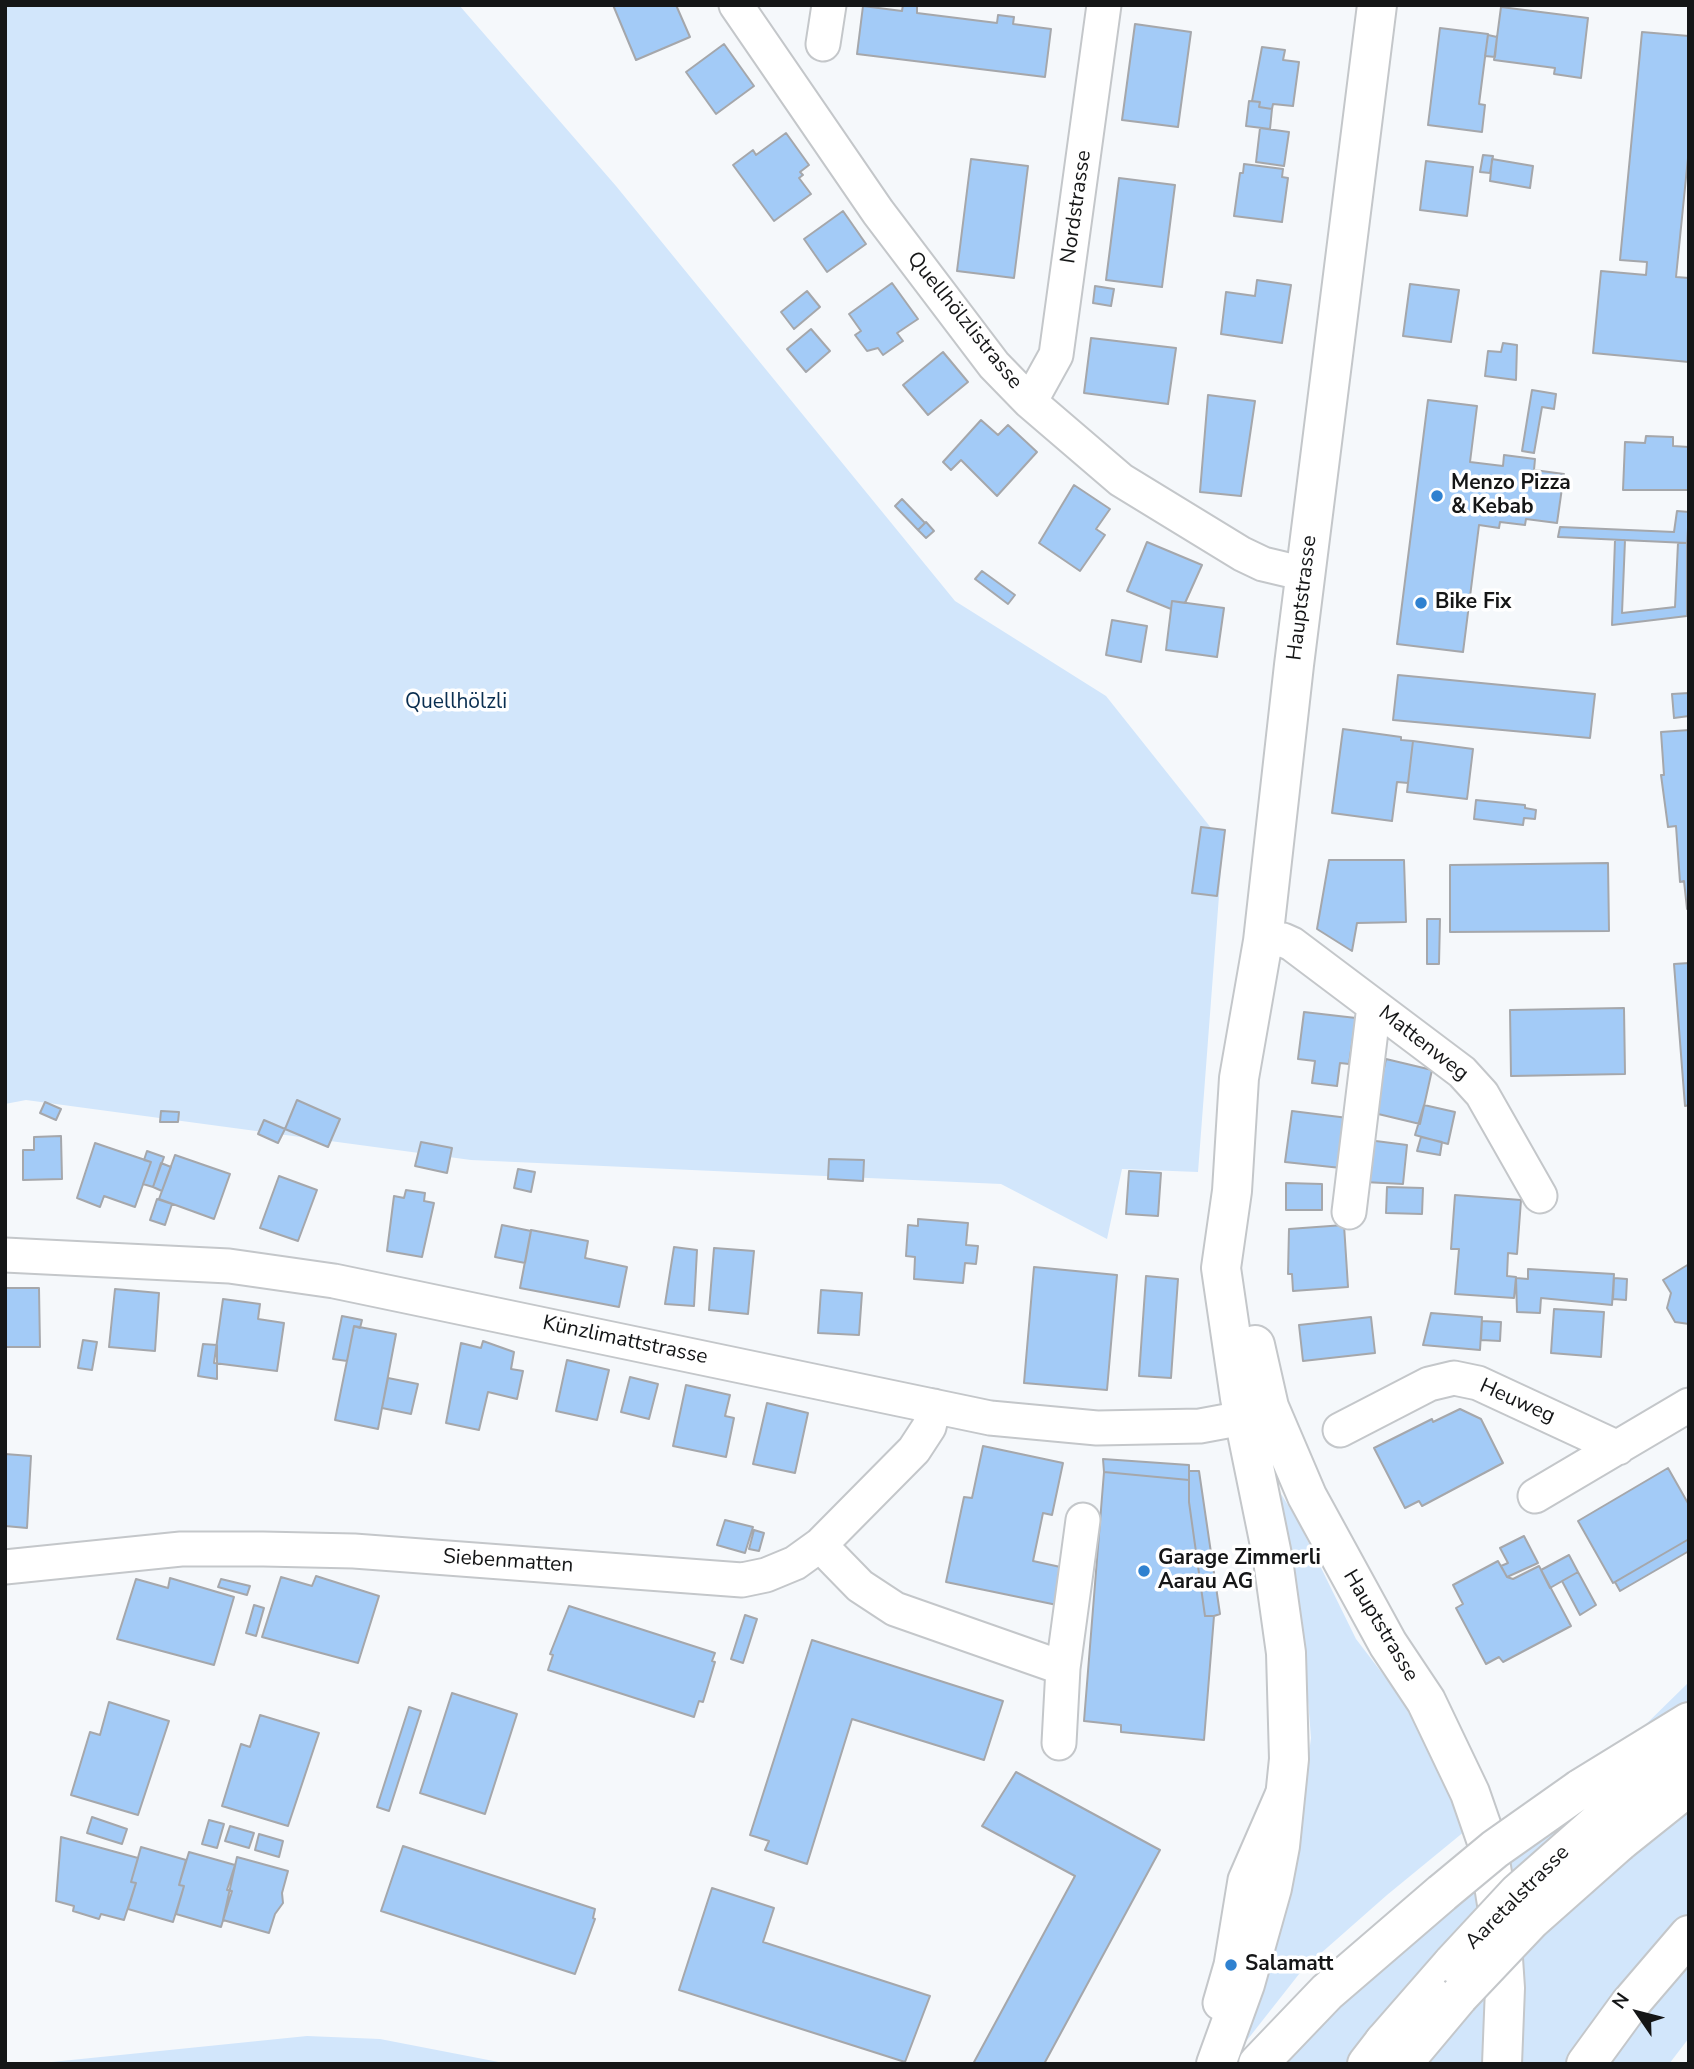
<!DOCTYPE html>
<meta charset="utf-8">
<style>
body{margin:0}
#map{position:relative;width:1694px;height:2069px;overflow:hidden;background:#f5f8fb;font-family:"Nunito Sans",sans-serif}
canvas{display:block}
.frame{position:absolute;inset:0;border:7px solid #151617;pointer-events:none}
.north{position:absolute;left:1603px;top:1978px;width:70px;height:70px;-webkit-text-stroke:5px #fff;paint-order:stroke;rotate:305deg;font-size:19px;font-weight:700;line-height:28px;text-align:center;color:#151617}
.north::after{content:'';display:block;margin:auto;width:24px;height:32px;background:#151617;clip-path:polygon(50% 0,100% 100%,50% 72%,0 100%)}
</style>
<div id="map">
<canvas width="1694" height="2069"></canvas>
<div class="frame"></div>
<div class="north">N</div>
</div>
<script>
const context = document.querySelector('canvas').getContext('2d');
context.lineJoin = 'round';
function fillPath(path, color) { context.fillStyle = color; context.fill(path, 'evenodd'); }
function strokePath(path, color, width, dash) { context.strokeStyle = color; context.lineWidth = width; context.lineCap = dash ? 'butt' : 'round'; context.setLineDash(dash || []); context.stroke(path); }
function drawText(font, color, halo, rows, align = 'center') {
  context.font = font + ' "Nunito Sans",sans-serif'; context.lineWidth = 7; context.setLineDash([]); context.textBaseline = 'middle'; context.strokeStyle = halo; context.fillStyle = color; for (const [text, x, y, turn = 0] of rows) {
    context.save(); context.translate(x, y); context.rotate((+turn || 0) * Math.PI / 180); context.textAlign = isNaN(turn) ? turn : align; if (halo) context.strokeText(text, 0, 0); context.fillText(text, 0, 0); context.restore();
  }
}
fillPath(new Path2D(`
 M 5,5 L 459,5 L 616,186 L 955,601 L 1106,696 L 1223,843 L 1198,1172 L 1122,1169 L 1107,1239 L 1001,1184 L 471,1160 L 26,1100 L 5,1104 Z
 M 1279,1491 L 1297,1519 L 1356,1639 L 1415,1716 L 1448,1775 L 1465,1831 L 1387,1895 L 1303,1969 L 1244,2044 L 1276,1948 L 1300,1819 L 1311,1738 L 1303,1637 L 1293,1571 L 1272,1492 Z
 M 1689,1682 L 1689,2038 L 1669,2064 L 1258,2064 L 1580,1789 Z
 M 307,2036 L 380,2039 L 509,2064 L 32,2064 Z`), '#d2e6fb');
const building = new Path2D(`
 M 613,5 L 676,5 L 690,37 L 636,60 Z
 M 903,5 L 917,5 L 917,13 L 997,23 L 998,15 L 1014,17 L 1013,24 L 1051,29 L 1045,77 L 857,54 L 863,6 L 902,11 Z
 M 1501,7 L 1588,18 L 1581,78 L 1554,74 L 1555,68 L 1494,60 Z
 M 1135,24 L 1191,32 L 1178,127 L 1122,120 Z
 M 1440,28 L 1488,34 L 1479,104 L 1485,105 L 1482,132 L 1428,125 Z
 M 1642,32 L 1689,36 L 1689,148 L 1676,277 L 1689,278 L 1689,362 L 1593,353 L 1601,271 L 1646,275 L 1647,262 L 1620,260 Z
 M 1488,35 L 1497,37 L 1495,57 L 1485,56 Z
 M 724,44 L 754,86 L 716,114 L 686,72 Z
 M 1262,47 L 1285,50 L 1283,60 L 1299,62 L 1293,106 L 1273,104 L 1272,109 L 1259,107 L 1260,102 L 1252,101 Z
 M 1249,101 L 1260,102 L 1259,107 L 1272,109 L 1270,129 L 1246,126 Z
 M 1260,128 L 1289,132 L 1284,166 L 1256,162 Z
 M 786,133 L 809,165 L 800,172 L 803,175 L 799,178 L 811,194 L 774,221 L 733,165 L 753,150 L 756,155 Z
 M 1483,155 L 1493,156 L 1490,173 L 1480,172 Z
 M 971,159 L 1028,166 L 1014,278 L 957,271 Z
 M 1492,159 L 1533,166 L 1530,188 L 1490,181 Z
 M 1426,161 L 1473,167 L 1467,216 L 1420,210 Z
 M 1244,164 L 1283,169 L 1282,177 L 1288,178 L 1282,222 L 1234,216 L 1240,173 L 1243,173 Z
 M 1119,178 L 1175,185 L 1162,287 L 1106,280 Z
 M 843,211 L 866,244 L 827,272 L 804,239 Z
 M 1257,280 L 1291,285 L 1282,343 L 1221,334 L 1226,292 L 1255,296 Z
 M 892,283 L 918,319 L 897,333 L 903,341 L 883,355 L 878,348 L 867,351 L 855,335 L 861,331 L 849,314 Z
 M 1410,284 L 1459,290 L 1451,342 L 1403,336 Z
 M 1095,286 L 1114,289 L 1111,306 L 1093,303 Z
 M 807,291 L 820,307 L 794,329 L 781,312 Z
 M 811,329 L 830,351 L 806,372 L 787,349 Z
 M 1091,338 L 1176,348 L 1168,404 L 1084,393 Z
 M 1503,343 L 1517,345 L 1516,380 L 1485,376 L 1488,351 L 1501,352 Z
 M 943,352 L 968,382 L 928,415 L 903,385 Z
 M 1532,390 L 1556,394 L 1554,409 L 1542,407 L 1534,453 L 1522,451 Z
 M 1208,395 L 1255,401 L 1241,496 L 1200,492 Z
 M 1428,400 L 1477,406 L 1470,462 L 1503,466 L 1504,455 L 1535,459 L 1534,470 L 1564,474 L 1557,523 L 1526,519 L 1525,525 L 1500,522 L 1499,528 L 1479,525 L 1463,652 L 1397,644 Z
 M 981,420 L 998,435 L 1008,425 L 1037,452 L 997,496 L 961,460 L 951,470 L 943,462 Z
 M 1646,436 L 1673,437 L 1673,446 L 1689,447 L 1689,490 L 1623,490 L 1625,442 L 1645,443 Z
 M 1074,485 L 1110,509 L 1096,529 L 1105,535 L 1080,571 L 1039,543 Z
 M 902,499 L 925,523 L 918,530 L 895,506 Z
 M 1677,511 L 1689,512 L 1687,543 L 1558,537 L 1560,527 L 1674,532 Z
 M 926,522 L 934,531 L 926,538 L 918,530 Z
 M 1615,540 L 1625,540 L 1622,613 L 1675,607 L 1678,543 L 1687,543 L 1687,616 L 1612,625 Z
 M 1147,542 L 1202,565 L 1185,603 L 1172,601 L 1171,609 L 1127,591 Z
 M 982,571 L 1015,595 L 1008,604 L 975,579 Z
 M 1172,601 L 1224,608 L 1217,657 L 1166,650 Z
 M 1112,620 L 1147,626 L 1141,662 L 1106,655 Z
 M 1398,675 L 1595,694 L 1590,738 L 1393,720 Z
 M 1689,693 L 1689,716 L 1674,718 L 1672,694 Z
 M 1343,729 L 1401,737 L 1401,740 L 1413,741 L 1408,783 L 1397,782 L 1392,821 L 1332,813 Z
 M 1689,730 L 1689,909 L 1687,909 L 1684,881 L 1680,882 L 1676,826 L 1668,827 L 1661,775 L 1664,775 L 1661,732 Z
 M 1413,741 L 1473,749 L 1467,799 L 1407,792 Z
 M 1476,800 L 1525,805 L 1525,808 L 1536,810 L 1535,819 L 1524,818 L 1523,825 L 1474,819 Z
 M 1201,827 L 1225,830 L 1217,896 L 1192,893 Z
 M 1329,860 L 1404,860 L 1406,922 L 1357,923 L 1352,951 L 1317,929 Z
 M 1608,863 L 1609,931 L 1450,932 L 1450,865 Z
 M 1427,919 L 1440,919 L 1439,964 L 1427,964 Z
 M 1689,963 L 1689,1105 L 1685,1106 L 1674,964 Z
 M 1624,1008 L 1625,1074 L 1511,1076 L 1510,1010 Z
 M 1304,1012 L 1356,1018 L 1349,1064 L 1340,1063 L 1337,1086 L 1312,1083 L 1315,1061 L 1298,1059 Z
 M 1386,1059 L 1432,1070 L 1420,1124 L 1374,1113 Z
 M 297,1100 L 340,1119 L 328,1147 L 285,1129 Z
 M 45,1102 L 61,1109 L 56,1120 L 40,1113 Z
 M 1424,1105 L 1455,1112 L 1448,1144 L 1415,1135 Z
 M 161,1111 L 179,1112 L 178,1122 L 160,1122 Z
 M 1292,1111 L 1348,1118 L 1341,1168 L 1285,1162 Z
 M 264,1120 L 285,1129 L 278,1143 L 258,1134 Z
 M 61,1136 L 62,1179 L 23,1180 L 23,1150 L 34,1150 L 34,1137 Z
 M 1421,1137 L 1442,1142 L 1440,1155 L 1417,1151 Z
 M 1368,1140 L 1407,1145 L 1403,1184 L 1364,1182 Z
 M 421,1142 L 452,1148 L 447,1173 L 415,1166 Z
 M 95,1143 L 151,1162 L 135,1207 L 104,1196 L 100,1207 L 77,1198 Z
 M 147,1151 L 164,1157 L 153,1187 L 143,1184 L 151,1162 L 144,1160 Z
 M 175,1155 L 230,1174 L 214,1219 L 159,1199 Z
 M 829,1159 L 864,1160 L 863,1181 L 828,1179 Z
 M 161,1163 L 171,1167 L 162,1191 L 153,1187 Z
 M 518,1169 L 535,1172 L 531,1192 L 514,1188 Z
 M 1129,1171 L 1161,1173 L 1158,1216 L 1126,1214 Z
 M 279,1176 L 317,1190 L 298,1241 L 260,1228 Z
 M 1286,1183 L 1322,1184 L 1322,1210 L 1286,1210 Z
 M 1387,1187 L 1423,1188 L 1422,1214 L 1386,1213 Z
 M 406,1190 L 425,1193 L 424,1201 L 434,1203 L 422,1257 L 387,1251 L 394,1196 L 404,1198 Z
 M 1455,1195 L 1521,1200 L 1517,1254 L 1508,1253 L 1507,1276 L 1516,1277 L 1514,1298 L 1455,1294 L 1459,1249 L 1451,1249 Z
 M 157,1199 L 172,1204 L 165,1225 L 150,1220 Z
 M 918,1219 L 968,1223 L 966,1245 L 978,1246 L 976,1264 L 965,1263 L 963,1283 L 914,1279 L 915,1257 L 906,1256 L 908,1225 L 918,1226 Z
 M 502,1225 L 531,1231 L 525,1263 L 495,1257 Z
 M 1344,1225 L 1348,1287 L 1293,1291 L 1292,1274 L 1288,1274 L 1289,1229 Z
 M 531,1230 L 588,1241 L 585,1258 L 627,1267 L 619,1307 L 520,1288 Z
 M 674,1247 L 697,1250 L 694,1306 L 665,1304 Z
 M 714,1248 L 754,1251 L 748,1314 L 709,1310 Z
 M 1689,1264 L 1689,1324 L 1675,1322 L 1667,1308 L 1671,1293 L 1663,1280 Z
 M 1034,1267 L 1117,1275 L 1107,1390 L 1024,1383 Z
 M 1528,1269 L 1614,1274 L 1612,1305 L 1541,1298 L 1540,1313 L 1517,1312 L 1516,1278 L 1528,1279 Z
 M 1146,1276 L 1178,1279 L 1171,1378 L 1139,1376 Z
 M 1614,1278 L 1627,1279 L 1626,1300 L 1613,1299 Z
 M 5,1288 L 39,1288 L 40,1347 L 5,1347 Z
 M 115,1289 L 159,1293 L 155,1351 L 109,1347 Z
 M 821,1290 L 862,1293 L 859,1335 L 818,1333 Z
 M 223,1299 L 260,1304 L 258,1319 L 284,1323 L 277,1371 L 214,1363 Z
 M 1554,1309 L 1604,1312 L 1601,1357 L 1551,1353 Z
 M 1431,1313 L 1482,1317 L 1480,1350 L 1423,1345 Z
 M 342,1316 L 362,1320 L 360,1328 L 354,1326 L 347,1361 L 333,1359 Z
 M 1371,1317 L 1375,1353 L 1303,1361 L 1299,1325 Z
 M 1482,1321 L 1501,1322 L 1500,1341 L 1481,1340 Z
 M 354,1326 L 396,1334 L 378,1429 L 335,1420 Z
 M 83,1340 L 97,1342 L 92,1370 L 78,1368 Z
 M 483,1341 L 514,1352 L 511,1369 L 523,1371 L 517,1399 L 488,1392 L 479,1430 L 446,1423 L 461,1343 L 481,1348 Z
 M 203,1344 L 217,1345 L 217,1379 L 198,1376 Z
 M 567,1360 L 609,1370 L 597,1420 L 556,1411 Z
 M 630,1377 L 658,1384 L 649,1419 L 621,1412 Z
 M 388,1378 L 418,1384 L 411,1414 L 382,1408 Z
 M 686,1385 L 730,1395 L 725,1416 L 734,1418 L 726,1457 L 673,1446 Z
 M 767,1403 L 808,1413 L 795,1473 L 753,1464 Z
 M 1460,1409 L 1481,1419 L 1503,1463 L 1422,1506 L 1419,1501 L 1405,1508 L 1374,1448 L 1432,1419 L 1433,1422 Z
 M 983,1446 L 1063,1463 L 1052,1515 L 1043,1513 L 1033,1561 L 1065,1568 L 1057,1605 L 946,1582 L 964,1497 L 972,1498 Z
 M 5,1454 L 31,1456 L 27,1528 L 5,1526 Z
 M 1103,1459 L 1189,1465 L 1189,1480 L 1104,1472 Z
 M 1668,1468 L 1689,1505 L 1689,1539 L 1613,1583 L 1578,1521 Z
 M 1189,1471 L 1199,1471 L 1220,1614 L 1214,1616 L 1205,1616 L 1189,1502 Z
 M 1104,1472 L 1189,1480 L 1189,1502 L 1205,1616 L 1214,1616 L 1204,1740 L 1121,1732 L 1121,1725 L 1084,1721 Z
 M 725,1520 L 753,1527 L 745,1553 L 717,1545 Z
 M 754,1530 L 764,1533 L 759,1551 L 749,1549 Z
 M 1524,1536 L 1538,1563 L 1507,1577 L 1501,1566 L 1508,1563 L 1500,1548 Z
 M 1689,1539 L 1689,1551 L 1620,1591 L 1615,1582 Z
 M 1569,1555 L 1578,1572 L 1550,1588 L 1541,1570 Z
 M 1498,1561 L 1507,1577 L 1513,1579 L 1539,1566 L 1571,1626 L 1503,1662 L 1499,1657 L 1486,1664 L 1456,1608 L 1463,1604 L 1453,1585 Z
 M 1578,1572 L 1596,1605 L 1580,1615 L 1562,1581 Z
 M 316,1576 L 379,1596 L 358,1663 L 262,1637 L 281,1577 L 312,1586 Z
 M 170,1578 L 234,1597 L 214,1665 L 117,1639 L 136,1579 L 168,1588 Z
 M 221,1579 L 250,1586 L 247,1595 L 218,1587 Z
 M 254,1605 L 264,1608 L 256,1636 L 246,1633 Z
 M 569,1606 L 715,1653 L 712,1661 L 715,1662 L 703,1702 L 699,1701 L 694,1717 L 548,1670 L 553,1655 L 550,1654 Z
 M 745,1615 L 757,1619 L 743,1663 L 731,1659 Z
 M 812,1640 L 1003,1701 L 984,1760 L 852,1719 L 807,1864 L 765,1850 L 769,1841 L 750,1835 Z
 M 452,1693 L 517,1714 L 485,1814 L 420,1793 Z
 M 109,1702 L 169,1721 L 138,1815 L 71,1795 L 90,1732 L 100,1735 Z
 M 409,1707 L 421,1711 L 389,1811 L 377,1807 Z
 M 260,1715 L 319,1733 L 288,1826 L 222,1806 L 241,1744 L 250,1747 Z
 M 1016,1772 L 1160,1850 L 1044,2064 L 973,2064 L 1075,1876 L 982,1826 Z
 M 92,1817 L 127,1829 L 122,1844 L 87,1833 Z
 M 209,1820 L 224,1824 L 217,1848 L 202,1844 Z
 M 230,1826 L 254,1833 L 249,1848 L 225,1841 Z
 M 259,1834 L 283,1841 L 279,1857 L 255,1850 Z
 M 61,1837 L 138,1858 L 131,1882 L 136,1883 L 124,1920 L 101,1914 L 99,1919 L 73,1911 L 74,1906 L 56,1901 Z
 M 403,1846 L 595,1909 L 593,1918 L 595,1919 L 575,1974 L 381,1911 Z
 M 141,1847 L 186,1860 L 179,1885 L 184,1886 L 173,1922 L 128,1909 L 136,1883 L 131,1882 Z
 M 189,1852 L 235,1865 L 227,1890 L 232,1891 L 221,1927 L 176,1914 L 184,1886 L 179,1885 Z
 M 237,1857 L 288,1871 L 282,1893 L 283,1903 L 275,1914 L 269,1933 L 223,1920 Z
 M 712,1888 L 774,1908 L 763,1942 L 930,1996 L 905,2062 L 679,1990 Z`);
fillPath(building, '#a3cbf7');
strokePath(building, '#a5a7ab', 2);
const minor = new Path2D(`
 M 736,5 L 878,212 L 994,365 L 1030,402 L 1121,480 L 1242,554 L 1263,564 L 1305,574
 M 823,44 L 829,5
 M 1030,402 L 1056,355 L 1104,5
 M 1263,941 L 1283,940 L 1292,944 L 1462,1072 L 1482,1094 L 1540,1196
 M 1349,1212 L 1374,1006
 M 5,1255 L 229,1266 L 334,1281 L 990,1418 L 1097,1428 L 1200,1426 L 1243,1418
 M 1340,1430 L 1429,1384 L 1454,1378 L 1478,1383 L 1618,1448
 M 1535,1496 L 1689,1405
 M 820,1545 L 860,1586 L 895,1609 L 1063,1668 L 1059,1743
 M 5,1567 L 181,1549 L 263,1549 L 354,1551 L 742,1580 L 766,1575 L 795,1563 L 820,1545 L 914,1450 L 929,1427 L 934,1406
 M 1063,1668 L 1083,1520
 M 1220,2003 L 1231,1965 L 1245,1880 L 1282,1795`);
const major = new Path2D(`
 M 1255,1345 L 1269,1407 L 1307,1496 L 1388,1644 L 1426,1701 L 1470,1793 L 1487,1842 L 1501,1929 L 1505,1988 L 1502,2064
 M 1216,2064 L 1245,1984 L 1272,1888 L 1280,1846 L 1289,1759 L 1286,1653 L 1273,1560 L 1240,1398 L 1221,1268 L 1232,1191 L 1239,1078 L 1263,941 L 1294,665 L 1377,5
 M 1367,2064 L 1384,2042`);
const highway = new Path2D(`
 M 1580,1789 L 1689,1722
 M 1602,1819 L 1689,1754
 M 1619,1842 L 1689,1786
 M 1384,2042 L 1453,1963
 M 1258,2064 L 1327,1992 L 1442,1893
 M 1402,2064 L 1459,1996
 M 1586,2064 L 1629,2005 L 1689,1935`);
strokePath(minor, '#c4c7ca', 37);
strokePath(major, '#c4c7ca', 42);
strokePath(highway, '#c4c7ca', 42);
strokePath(minor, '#fff', 33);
strokePath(major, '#fff', 38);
strokePath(highway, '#fff', 38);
const highwayBridge = new Path2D(`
 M 1442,1893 L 1495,1849 L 1580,1789
 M 1453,1963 L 1518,1893 L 1602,1819
 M 1459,1996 L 1531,1920 L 1619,1842`);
strokePath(highwayBridge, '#c4c7ca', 42, []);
strokePath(highwayBridge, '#fff', 38);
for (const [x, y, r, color] of [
 [1437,496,7,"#2f81d0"],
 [1421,603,7,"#2f81d0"],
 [1144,1571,7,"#2f81d0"],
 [1231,1965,7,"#2f81d0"]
]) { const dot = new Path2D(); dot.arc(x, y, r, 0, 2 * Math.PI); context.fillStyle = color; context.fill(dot); strokePath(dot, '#fff', 2.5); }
drawText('21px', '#151617', '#fff', [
 ["Nordstrasse",1077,207,-82],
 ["Quellhölzlistrasse",964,321,51],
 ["Hauptstrasse",1303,598,-83],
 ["Mattenweg",1423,1044,38],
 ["Künzlimattstrasse",625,1341,12],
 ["Heuweg",1517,1402,24],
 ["Siebenmatten",508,1562,4],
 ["Hauptstrasse",1380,1626,59],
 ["Aaretalstrasse",1518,1898,-45]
]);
drawText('bold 21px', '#151617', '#fff', [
 ["Menzo Pizza",1451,484],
 ["& Kebab",1451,508],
 ["Bike Fix",1435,603],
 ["Garage Zimmerli",1158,1559],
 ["Aarau AG",1158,1583],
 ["Salamatt",1245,1965]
], 'left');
drawText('21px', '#092e50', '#fff', [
 ["Quellhölzli",456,703]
]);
</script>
